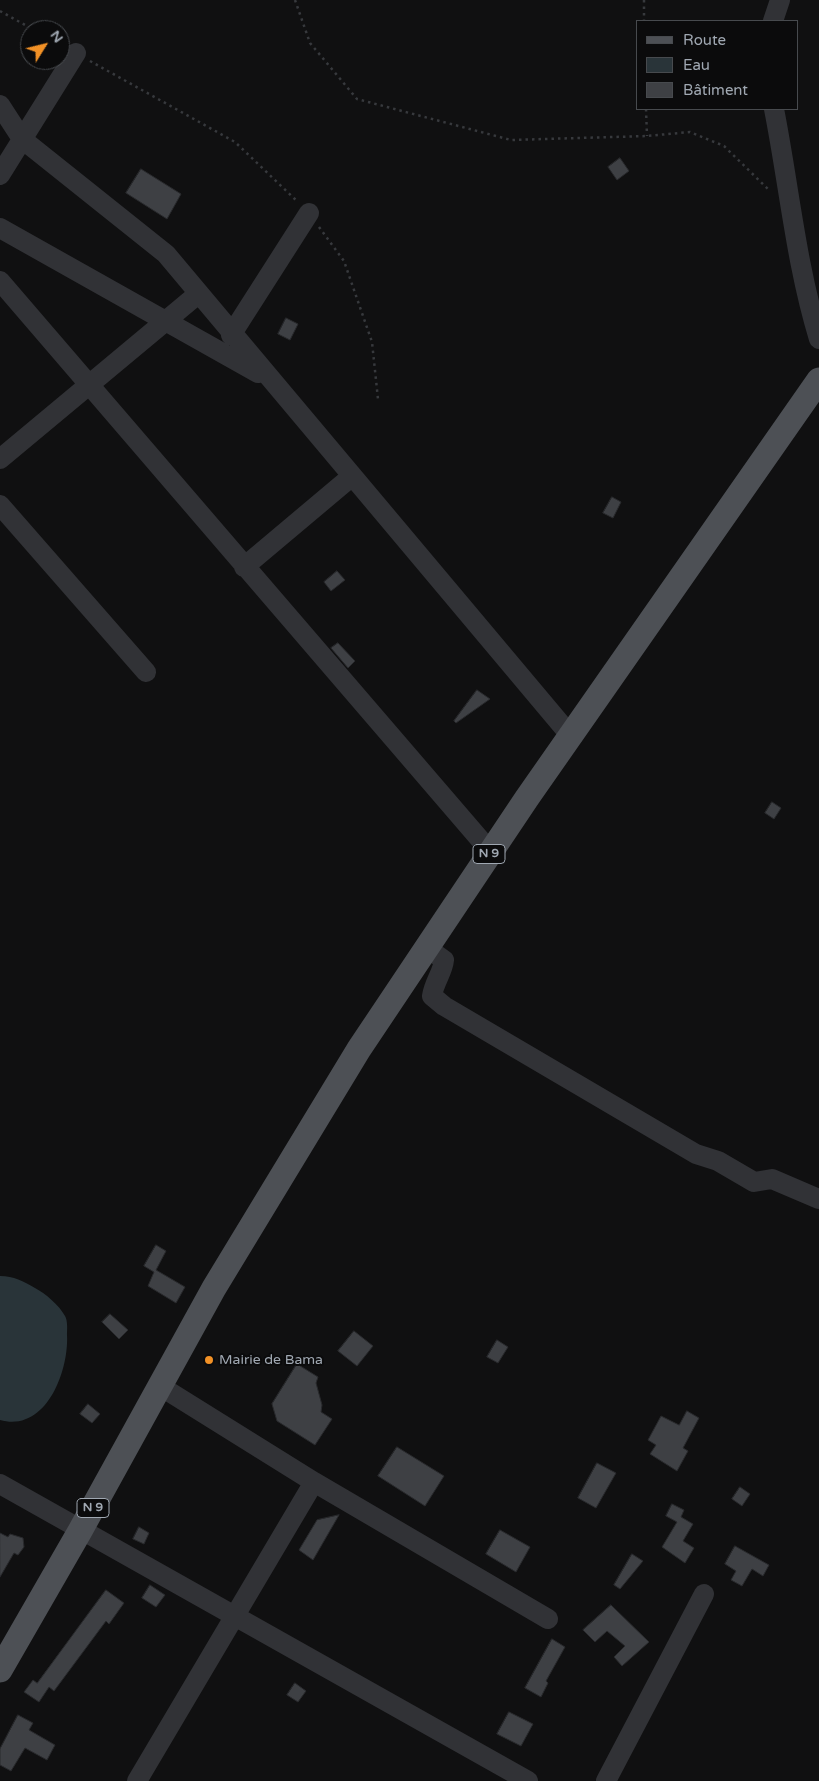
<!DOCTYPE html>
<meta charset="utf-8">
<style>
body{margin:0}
#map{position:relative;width:819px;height:1781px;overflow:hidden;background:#101011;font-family:"Varela Round",sans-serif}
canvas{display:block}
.legend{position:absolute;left:636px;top:20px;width:162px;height:90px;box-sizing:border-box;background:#0b0b0c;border:1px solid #474a4e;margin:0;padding:6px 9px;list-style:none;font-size:15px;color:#a0a8b2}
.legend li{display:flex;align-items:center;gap:10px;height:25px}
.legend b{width:25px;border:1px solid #474a4e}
.north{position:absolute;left:20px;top:20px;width:50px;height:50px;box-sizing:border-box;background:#0b0b0c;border:1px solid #474a4e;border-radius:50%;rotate:54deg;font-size:14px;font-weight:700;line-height:20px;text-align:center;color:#a0a8b2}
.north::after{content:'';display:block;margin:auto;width:18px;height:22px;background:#f29126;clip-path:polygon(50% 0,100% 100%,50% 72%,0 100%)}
</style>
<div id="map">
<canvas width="819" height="1781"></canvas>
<ul class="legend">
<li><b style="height:6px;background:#4d5055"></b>Route</li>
<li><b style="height:14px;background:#293439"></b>Eau</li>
<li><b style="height:14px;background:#3e4044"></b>Bâtiment</li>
</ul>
<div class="north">N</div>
</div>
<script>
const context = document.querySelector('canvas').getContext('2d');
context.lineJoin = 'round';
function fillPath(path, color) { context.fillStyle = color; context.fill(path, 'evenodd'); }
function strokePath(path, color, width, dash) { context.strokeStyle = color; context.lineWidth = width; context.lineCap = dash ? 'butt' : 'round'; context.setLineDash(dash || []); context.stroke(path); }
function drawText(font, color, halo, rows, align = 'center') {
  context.font = font + ' "Varela Round",sans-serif'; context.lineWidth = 4; context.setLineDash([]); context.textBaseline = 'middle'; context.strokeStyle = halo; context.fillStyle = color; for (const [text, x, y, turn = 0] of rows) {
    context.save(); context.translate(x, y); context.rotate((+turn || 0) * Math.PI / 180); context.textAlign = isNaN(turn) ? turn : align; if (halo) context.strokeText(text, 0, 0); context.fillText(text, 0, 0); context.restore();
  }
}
fillPath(new Path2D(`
 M 0,1276 C 14,1276 23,1281 35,1288 C 46,1294 59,1305 65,1316 C 68,1321 67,1330 67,1335 C 69,1371 46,1433 0,1420 Z`), '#293439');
const building = new Path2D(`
 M 620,158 L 629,171 L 617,180 L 608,167 Z
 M 141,169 L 181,194 L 167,219 L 126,193 Z
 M 286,318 L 298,324 L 290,340 L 278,334 Z
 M 612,497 L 621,502 L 613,518 L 603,513 Z
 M 337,571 L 345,580 L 331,591 L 324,582 Z
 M 338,643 L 355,661 L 348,668 L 331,648 Z
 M 477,690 L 490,699 L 456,723 L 454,721 Z
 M 772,802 L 781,808 L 774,819 L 765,813 Z
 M 156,1245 L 166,1251 L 156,1270 L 185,1287 L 176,1303 L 148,1286 L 154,1272 L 144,1266 Z
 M 110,1314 L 128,1330 L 119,1339 L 102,1322 Z
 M 354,1331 L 373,1346 L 357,1366 L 338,1351 Z
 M 497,1340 L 508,1347 L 498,1363 L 487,1357 Z
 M 297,1364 L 318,1377 L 316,1383 L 322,1405 L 321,1412 L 332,1419 L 315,1445 L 277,1421 L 272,1404 Z
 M 88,1404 L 100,1414 L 92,1423 L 80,1414 Z
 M 687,1411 L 699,1418 L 683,1448 L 688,1451 L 677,1471 L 650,1454 L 656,1445 L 648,1440 L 661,1416 L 679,1425 Z
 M 397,1447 L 444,1476 L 425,1506 L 378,1476 Z
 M 597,1463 L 616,1473 L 596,1508 L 578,1498 Z
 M 740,1487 L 750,1494 L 742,1506 L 732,1499 Z
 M 672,1504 L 684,1510 L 681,1517 L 693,1524 L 683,1541 L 694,1548 L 685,1563 L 662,1547 L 677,1522 L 666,1516 Z
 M 339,1515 L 313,1560 L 299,1550 L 317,1520 Z
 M 139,1527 L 149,1533 L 144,1544 L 133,1539 Z
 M 500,1530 L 530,1547 L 516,1572 L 486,1554 Z
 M 0,1533 L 8,1537 L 10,1534 L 23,1538 L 24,1547 L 18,1555 L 14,1553 L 0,1577 Z
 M 735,1546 L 769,1565 L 763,1576 L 752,1569 L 742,1586 L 731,1580 L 736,1571 L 725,1564 Z
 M 632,1554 L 643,1561 L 620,1589 L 614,1585 Z
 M 150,1585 L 165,1595 L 156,1607 L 142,1598 Z
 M 106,1590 L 124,1603 L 109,1624 L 106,1621 L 54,1691 L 49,1687 L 39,1702 L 24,1692 L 33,1680 L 37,1683 Z
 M 611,1605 L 649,1642 L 622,1666 L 614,1657 L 625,1646 L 607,1631 L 595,1642 L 583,1630 Z
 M 552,1639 L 565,1647 L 546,1681 L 548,1683 L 541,1697 L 525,1688 Z
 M 295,1683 L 306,1691 L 298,1702 L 287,1695 Z
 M 509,1712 L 533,1724 L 521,1746 L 497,1734 Z
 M 18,1715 L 33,1723 L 29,1730 L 55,1745 L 47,1760 L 25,1748 L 11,1771 L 0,1765 L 0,1749 Z`);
fillPath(building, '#3e4044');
strokePath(building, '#292a2d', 1);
strokePath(new Path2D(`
 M 295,0 L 310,43 L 357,99 L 511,140 L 647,136 L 690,132 L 724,146 L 770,191
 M 644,0 L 644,21
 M 0,11 L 34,30
 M 90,61 L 235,142 L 298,202
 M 646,109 L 647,136
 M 319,227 L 344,261 L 372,342 L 378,399`), '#37393d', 2.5, [2.5, 4]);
strokePath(new Path2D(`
 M 773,21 L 780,0
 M 0,105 L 22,139 L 166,254 L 570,735
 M 774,109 C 789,185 796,264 819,339
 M 0,175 L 76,53
 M 0,228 L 258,373
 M 0,281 L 490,851
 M 231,335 L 309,213
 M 0,459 L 198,294
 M 0,505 L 146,672
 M 244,567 L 351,477
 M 426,947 L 444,960 C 443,972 434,982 432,996 L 444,1006 L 696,1154 L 718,1161 L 754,1182 L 772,1179 L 819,1199
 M 160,1386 L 314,1482 L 548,1619
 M 0,1484 L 528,1781
 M 137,1781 L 314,1482
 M 606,1781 L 704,1594`), '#313236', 20);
strokePath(new Path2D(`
 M 0,1670 L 80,1531 L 214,1288 L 359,1049 L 527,798 L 819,380`), '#4d5055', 25);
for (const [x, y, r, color] of [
 [209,1360,5,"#f29126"]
]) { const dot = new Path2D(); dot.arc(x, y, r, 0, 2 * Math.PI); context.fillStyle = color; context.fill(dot); strokePath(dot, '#0b0b0c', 2); }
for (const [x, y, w] of [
 [489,854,32],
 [93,1508,32]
]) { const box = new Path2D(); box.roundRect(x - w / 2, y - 9.5, w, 19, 4); context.fillStyle = '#0b0b0c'; context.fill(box); strokePath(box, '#a0a8b2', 1); }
drawText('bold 12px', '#a0a8b2', null, [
 ["N 9",489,854],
 ["N 9",93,1508]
]);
drawText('14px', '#a0a8b2', '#0b0b0c', [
 ["Mairie de Bama",219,1360]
], 'left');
</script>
